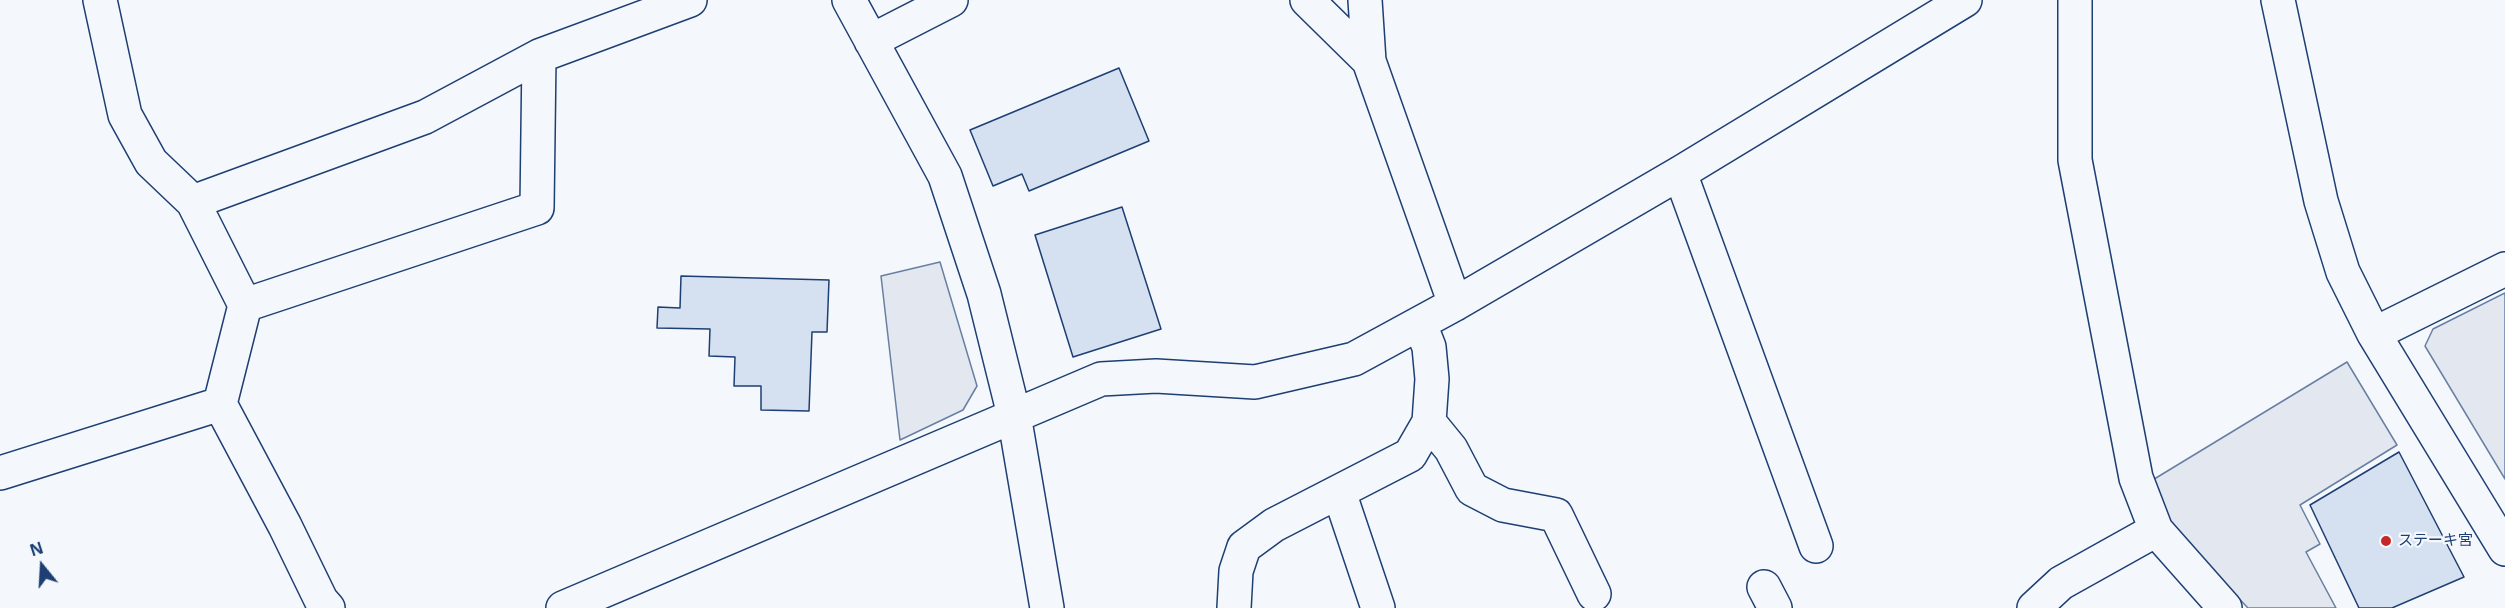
<!DOCTYPE html>
<meta charset="utf-8">
<style>
body{margin:0}
#map{position:relative;width:2505px;height:608px;overflow:hidden;background:#f4f7fb;font-family:"Open Sans",sans-serif}
canvas{display:block}
.north{position:absolute;left:12px;top:536px;width:60px;height:60px;-webkit-text-stroke:4px #f4f7fb;paint-order:stroke;rotate:342deg;font-size:16px;font-weight:700;line-height:24px;text-align:center;color:#1d3f73}
.north::after{content:'';display:block;margin:auto;width:21px;height:27px;background:#1d3f73;clip-path:polygon(50% 0,100% 100%,50% 72%,0 100%)}
</style>
<div id="map">
<canvas width="2505" height="608"></canvas>
<div class="north">N</div>
</div>
<script>
const context = document.querySelector('canvas').getContext('2d');
context.lineJoin = 'round';
function fillPath(path, color) { context.fillStyle = color; context.fill(path, 'evenodd'); }
function strokePath(path, color, width, dash) { context.strokeStyle = color; context.lineWidth = width; context.lineCap = dash ? 'butt' : 'round'; context.setLineDash(dash || []); context.stroke(path); }
function drawText(font, color, halo, rows, align = 'center') {
  context.font = font + ' "Open Sans","Noto Sans JP",sans-serif'; context.lineWidth = 4.5; context.setLineDash([]); context.textBaseline = 'middle'; context.strokeStyle = halo; context.fillStyle = color; for (const [text, x, y, turn = 0] of rows) {
    context.save(); context.translate(x, y); context.rotate((+turn || 0) * Math.PI / 180); context.textAlign = isNaN(turn) ? turn : align; if (halo) context.strokeText(text, 0, 0); context.fillText(text, 0, 0); context.restore();
  }
}
const parking = new Path2D(`
 M 940,262 L 977,386 L 963,410 L 900,440 L 881,276 Z
 M 2505,293 L 2505,479 L 2425,346 L 2433,329 Z
 M 2347,362 L 2397,445 L 2300,505 L 2320,544 L 2306,552 L 2336,608 L 2248,608 L 2170,526 L 2151,481 Z`);
fillPath(parking, '#e3e8f0');
strokePath(parking, '#687fa3', 1.5);
const building = new Path2D(`
 M 1119,68 L 1149,141 L 1029,191 L 1022,174 L 993,186 L 970,130 Z
 M 1122,207 L 1161,329 L 1073,357 L 1035,235 Z
 M 681,276 L 829,280 L 827,332 L 812,332 L 809,411 L 761,410 L 761,386 L 734,386 L 735,357 L 709,356 L 710,329 L 657,328 L 658,307 L 680,308 Z
 M 2399,452 L 2464,577 L 2392,608 L 2359,608 L 2310,505 Z`);
fillPath(building, '#d5e0f0');
strokePath(building, '#1d3f73', 1.5);
const minor = new Path2D(`
 M 100,0 L 125,115 L 151,162 L 193,202 L 245,305 L 220,404 L 285,526 L 321,600 L 328,608
 M 849,0 L 945,176 L 984,294 L 1014,415 L 1047,608
 M 1307,0 L 1369,61
 M 1365,0 L 1369,61 L 1455,304
 M 2075,0 L 2075,160 L 2136,478 L 2156,530 L 2225,608
 M 2278,0 L 2321,201 L 2343,272 L 2374,334 L 2505,549
 M 871,41 L 951,0
 M 1680,173 L 1816,546
 M 193,202 L 425,117 L 539,56
 M 245,305 L 537,208 L 539,56 L 690,0
 M 2374,334 L 2505,269
 M 1429,422 L 1451,449 L 1472,489 L 1503,505 L 1556,515 L 1594,594
 M 0,473 L 220,404
 M 1339,492 L 1378,608
 M 1764,587 L 1775,608
 M 563,608 L 1101,379 L 1156,376 L 1255,382 L 1354,359 L 1455,304 L 1680,173 L 1965,0
 M 1234,608 L 1236,571 L 1244,547 L 1274,525 L 1410,455 L 1429,422 L 1432,379 L 1429,347 L 1420,324
 M 2034,608 L 2061,583 L 2156,530`);
strokePath(minor, '#1d3f73', 36);
strokePath(minor, '#f4f7fb', 33);
for (const [x, y, r, color] of [
 [2386,541,6,"#c62828"]
]) { const dot = new Path2D(); dot.arc(x, y, r, 0, 2 * Math.PI); context.fillStyle = color; context.fill(dot); strokePath(dot, '#f4f7fb', 2); }
drawText('15px', '#1d3f73', '#f4f7fb', [
 ["ステーキ宮",2398,541]
], 'left');
</script>
